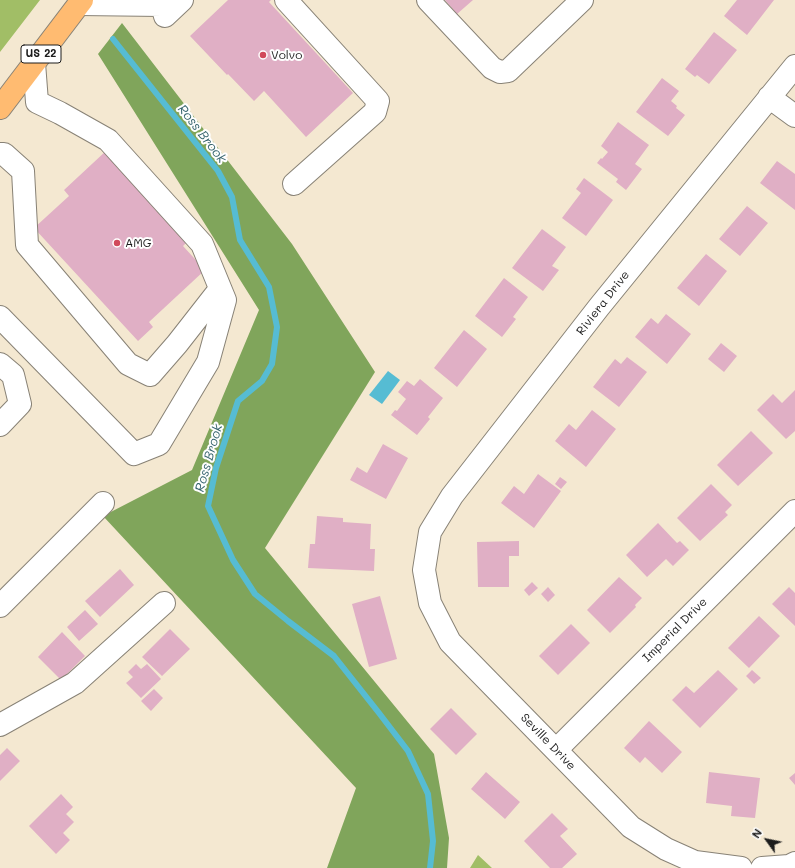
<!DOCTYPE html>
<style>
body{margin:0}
#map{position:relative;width:795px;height:868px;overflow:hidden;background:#f4e8d1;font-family:Mali,sans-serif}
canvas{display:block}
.north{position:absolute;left:747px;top:820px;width:40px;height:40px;-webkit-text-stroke:3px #fff;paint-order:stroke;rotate:303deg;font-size:11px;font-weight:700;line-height:16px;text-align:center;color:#1c1c1c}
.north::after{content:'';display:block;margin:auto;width:14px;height:18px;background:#1c1c1c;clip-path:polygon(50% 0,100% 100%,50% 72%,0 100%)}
</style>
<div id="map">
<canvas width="795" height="868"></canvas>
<div class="north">N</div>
</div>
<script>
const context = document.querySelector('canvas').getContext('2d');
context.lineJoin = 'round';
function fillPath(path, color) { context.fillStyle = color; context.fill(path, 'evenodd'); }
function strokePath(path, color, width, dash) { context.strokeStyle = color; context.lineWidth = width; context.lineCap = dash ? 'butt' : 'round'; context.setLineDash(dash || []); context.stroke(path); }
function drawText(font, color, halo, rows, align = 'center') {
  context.font = font + ' Mali,sans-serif'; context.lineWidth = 4; context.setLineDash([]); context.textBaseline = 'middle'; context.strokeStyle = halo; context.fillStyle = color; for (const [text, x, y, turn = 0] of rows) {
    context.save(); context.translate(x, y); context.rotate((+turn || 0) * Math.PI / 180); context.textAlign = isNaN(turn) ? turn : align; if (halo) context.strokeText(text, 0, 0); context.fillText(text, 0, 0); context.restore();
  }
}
fillPath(new Path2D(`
 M 0,0 L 40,0 L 0,52 Z
 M 478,855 L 492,868 L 470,868 Z`), '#a1be66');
fillPath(new Path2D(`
 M 122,23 L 292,244 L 375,372 L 265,548 L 434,754 L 449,838 L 447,868 L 327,868 L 356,788 L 103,516 L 192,470 L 259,310 L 98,54 Z`), '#80a55b');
fillPath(new Path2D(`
 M 388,371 L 400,380 L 382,404 L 369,395 Z`), '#56bcd3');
strokePath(new Path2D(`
 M 113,39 L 218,171 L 232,197 L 240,240 L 269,287 L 277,327 L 272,364 L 262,381 L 238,401 L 216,468 L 208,506 L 233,560 L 255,594 L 288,621 L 334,656 L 379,713 L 408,751 L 428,794 L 433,841 L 430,868`), '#56bcd3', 6);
fillPath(new Path2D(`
 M 228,0 L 271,0 L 269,2 L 353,93 L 306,137 L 264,91 L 254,101 L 228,74 L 227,75 L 190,36 Z
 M 445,0 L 473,0 L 457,14 Z
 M 737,0 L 774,0 L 747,35 L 724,16 Z
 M 714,32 L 737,50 L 709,84 L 697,75 L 695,77 L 685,69 Z
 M 662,78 L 679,91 L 671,101 L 677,106 L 676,108 L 685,115 L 668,136 L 636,112 Z
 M 618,122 L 649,145 L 635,164 L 642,169 L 626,190 L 616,182 L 618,179 L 597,163 L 601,158 L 602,159 L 608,152 L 601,146 Z
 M 107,150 L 189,240 L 183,246 L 205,270 L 149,322 L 153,327 L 138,341 L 34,228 L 69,196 L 64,190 Z
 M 777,161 L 795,174 L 795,210 L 760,183 Z
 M 584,178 L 613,200 L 586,236 L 562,218 L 581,193 L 576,189 Z
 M 747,206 L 768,223 L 740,256 L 719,239 Z
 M 542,229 L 566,247 L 552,266 L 559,270 L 543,291 L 512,268 Z
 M 706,254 L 727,271 L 699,306 L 677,288 Z
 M 504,278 L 528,297 L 513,317 L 516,319 L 502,337 L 475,316 Z
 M 666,314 L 691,334 L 667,364 L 635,337 L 651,318 L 658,324 Z
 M 464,330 L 487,349 L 457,387 L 434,368 Z
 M 721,343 L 737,356 L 724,372 L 708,359 Z
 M 627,357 L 647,372 L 619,407 L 593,387 L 615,359 L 621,364 Z
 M 420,379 L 443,398 L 428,417 L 430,419 L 417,435 L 391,415 L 395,410 L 397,411 L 406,399 L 398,392 L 407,381 L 414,386 Z
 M 795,390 L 795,431 L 786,439 L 757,410 L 773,394 L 782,403 Z
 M 592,410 L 616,429 L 586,467 L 555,441 L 569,424 L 576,430 Z
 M 751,431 L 773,453 L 738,486 L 717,465 Z
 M 383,444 L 408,458 L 386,499 L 350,480 L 357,467 L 367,473 Z
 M 538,474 L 561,491 L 534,528 L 501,503 L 514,486 L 524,494 Z
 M 560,477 L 567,482 L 561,489 L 555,484 Z
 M 711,484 L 732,505 L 725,512 L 728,515 L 700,541 L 677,518 Z
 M 317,516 L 343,518 L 343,522 L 371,524 L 370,549 L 375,549 L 374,571 L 308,568 L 310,544 L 315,544 Z
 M 658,523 L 677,543 L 680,541 L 689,550 L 673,566 L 666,559 L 647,577 L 626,555 Z
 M 519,541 L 519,556 L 509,556 L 509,587 L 478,587 L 477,542 Z
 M 120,569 L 134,585 L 100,617 L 85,601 Z
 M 619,577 L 642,598 L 635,605 L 636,607 L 610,633 L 587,610 Z
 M 532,582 L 538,588 L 529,596 L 524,590 Z
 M 548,587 L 555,595 L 548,602 L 541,594 Z
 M 789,587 L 795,593 L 795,626 L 772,604 Z
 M 380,596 L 397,659 L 369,667 L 352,604 Z
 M 85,610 L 98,624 L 79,641 L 67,627 Z
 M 759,616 L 780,636 L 749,668 L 728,648 Z
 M 571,624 L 590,643 L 558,675 L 539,656 Z
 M 170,629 L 190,649 L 162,676 L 142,657 Z
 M 62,632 L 85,656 L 61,680 L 38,657 Z
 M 136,664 L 141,669 L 147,664 L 161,679 L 141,698 L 126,683 L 133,677 L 128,672 Z
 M 718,670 L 738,689 L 700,728 L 672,700 L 686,686 L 694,693 Z
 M 752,670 L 761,678 L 754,684 L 746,676 Z
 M 154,689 L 163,698 L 151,711 L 141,701 Z
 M 451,708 L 477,734 L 456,755 L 430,729 Z
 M 649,721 L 682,752 L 662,773 L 645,757 L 640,763 L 624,748 Z
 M 7,748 L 20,761 L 0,781 L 0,755 Z
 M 486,772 L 520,802 L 505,819 L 471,789 Z
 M 709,772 L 760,778 L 755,818 L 731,816 L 732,806 L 706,803 Z
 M 795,773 L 795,785 L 789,778 Z
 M 61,794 L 73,807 L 66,814 L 74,822 L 63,833 L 70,840 L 56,854 L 29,826 Z
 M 552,813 L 568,829 L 560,836 L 577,854 L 562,868 L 550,868 L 524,841 Z`), '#e0afc5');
const minor = new Path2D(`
 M 286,0 L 378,101 L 375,112 L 294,184
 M 428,0 L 492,68 L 500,72 L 508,71 L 582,0
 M 79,4 L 162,5 L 161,0
 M 162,5 L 165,16 L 182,0
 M 769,97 L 795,116
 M 0,154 L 4,154 L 23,171 L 27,245 L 128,364 L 150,375 L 177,344 L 220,289
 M 0,317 L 134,454 L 159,444 L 208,362 L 225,300 L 202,244 L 108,140 L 60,113 L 37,102 L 34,63
 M 0,364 L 13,375 L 20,404 L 0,425
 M 0,606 L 103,503
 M 0,725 L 75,683 L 164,603
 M 556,750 L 795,511
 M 741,868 L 695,862 L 666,849 L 631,827 L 450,642 L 430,603 L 424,570 L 430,532 L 452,496 L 599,307 L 795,66
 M 762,868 L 789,866 L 795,863`);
const highway = new Path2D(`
 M 0,108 L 82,0`);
strokePath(minor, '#888276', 24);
strokePath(highway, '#888276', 24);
strokePath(minor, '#fff', 22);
strokePath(highway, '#ffbb71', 22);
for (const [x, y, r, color] of [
 [263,55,4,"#d1495b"],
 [117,243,4,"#d1495b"]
]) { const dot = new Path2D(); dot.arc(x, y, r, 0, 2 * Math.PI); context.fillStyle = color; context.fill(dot); strokePath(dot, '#fff', 1.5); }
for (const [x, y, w] of [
 [41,54,40]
]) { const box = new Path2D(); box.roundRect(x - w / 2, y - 9, w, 18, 3); context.fillStyle = '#fff'; context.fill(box); strokePath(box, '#1c1c1c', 1); }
drawText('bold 11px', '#1c1c1c', null, [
 ["US 22",41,54]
]);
drawText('12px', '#1c1c1c', '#fff', [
 ["Volvo",271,55],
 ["AMG",125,243]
], 'left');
drawText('12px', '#1c1c1c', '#fff', [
 ["Riviera Drive",603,303,-52],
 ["Imperial Drive",675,630,-45],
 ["Seville Drive",548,742,46]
]);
drawText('italic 13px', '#36646e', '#fff', [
 ["Ross Brook",202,134,52],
 ["Ross Brook",209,458,-74]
]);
</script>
